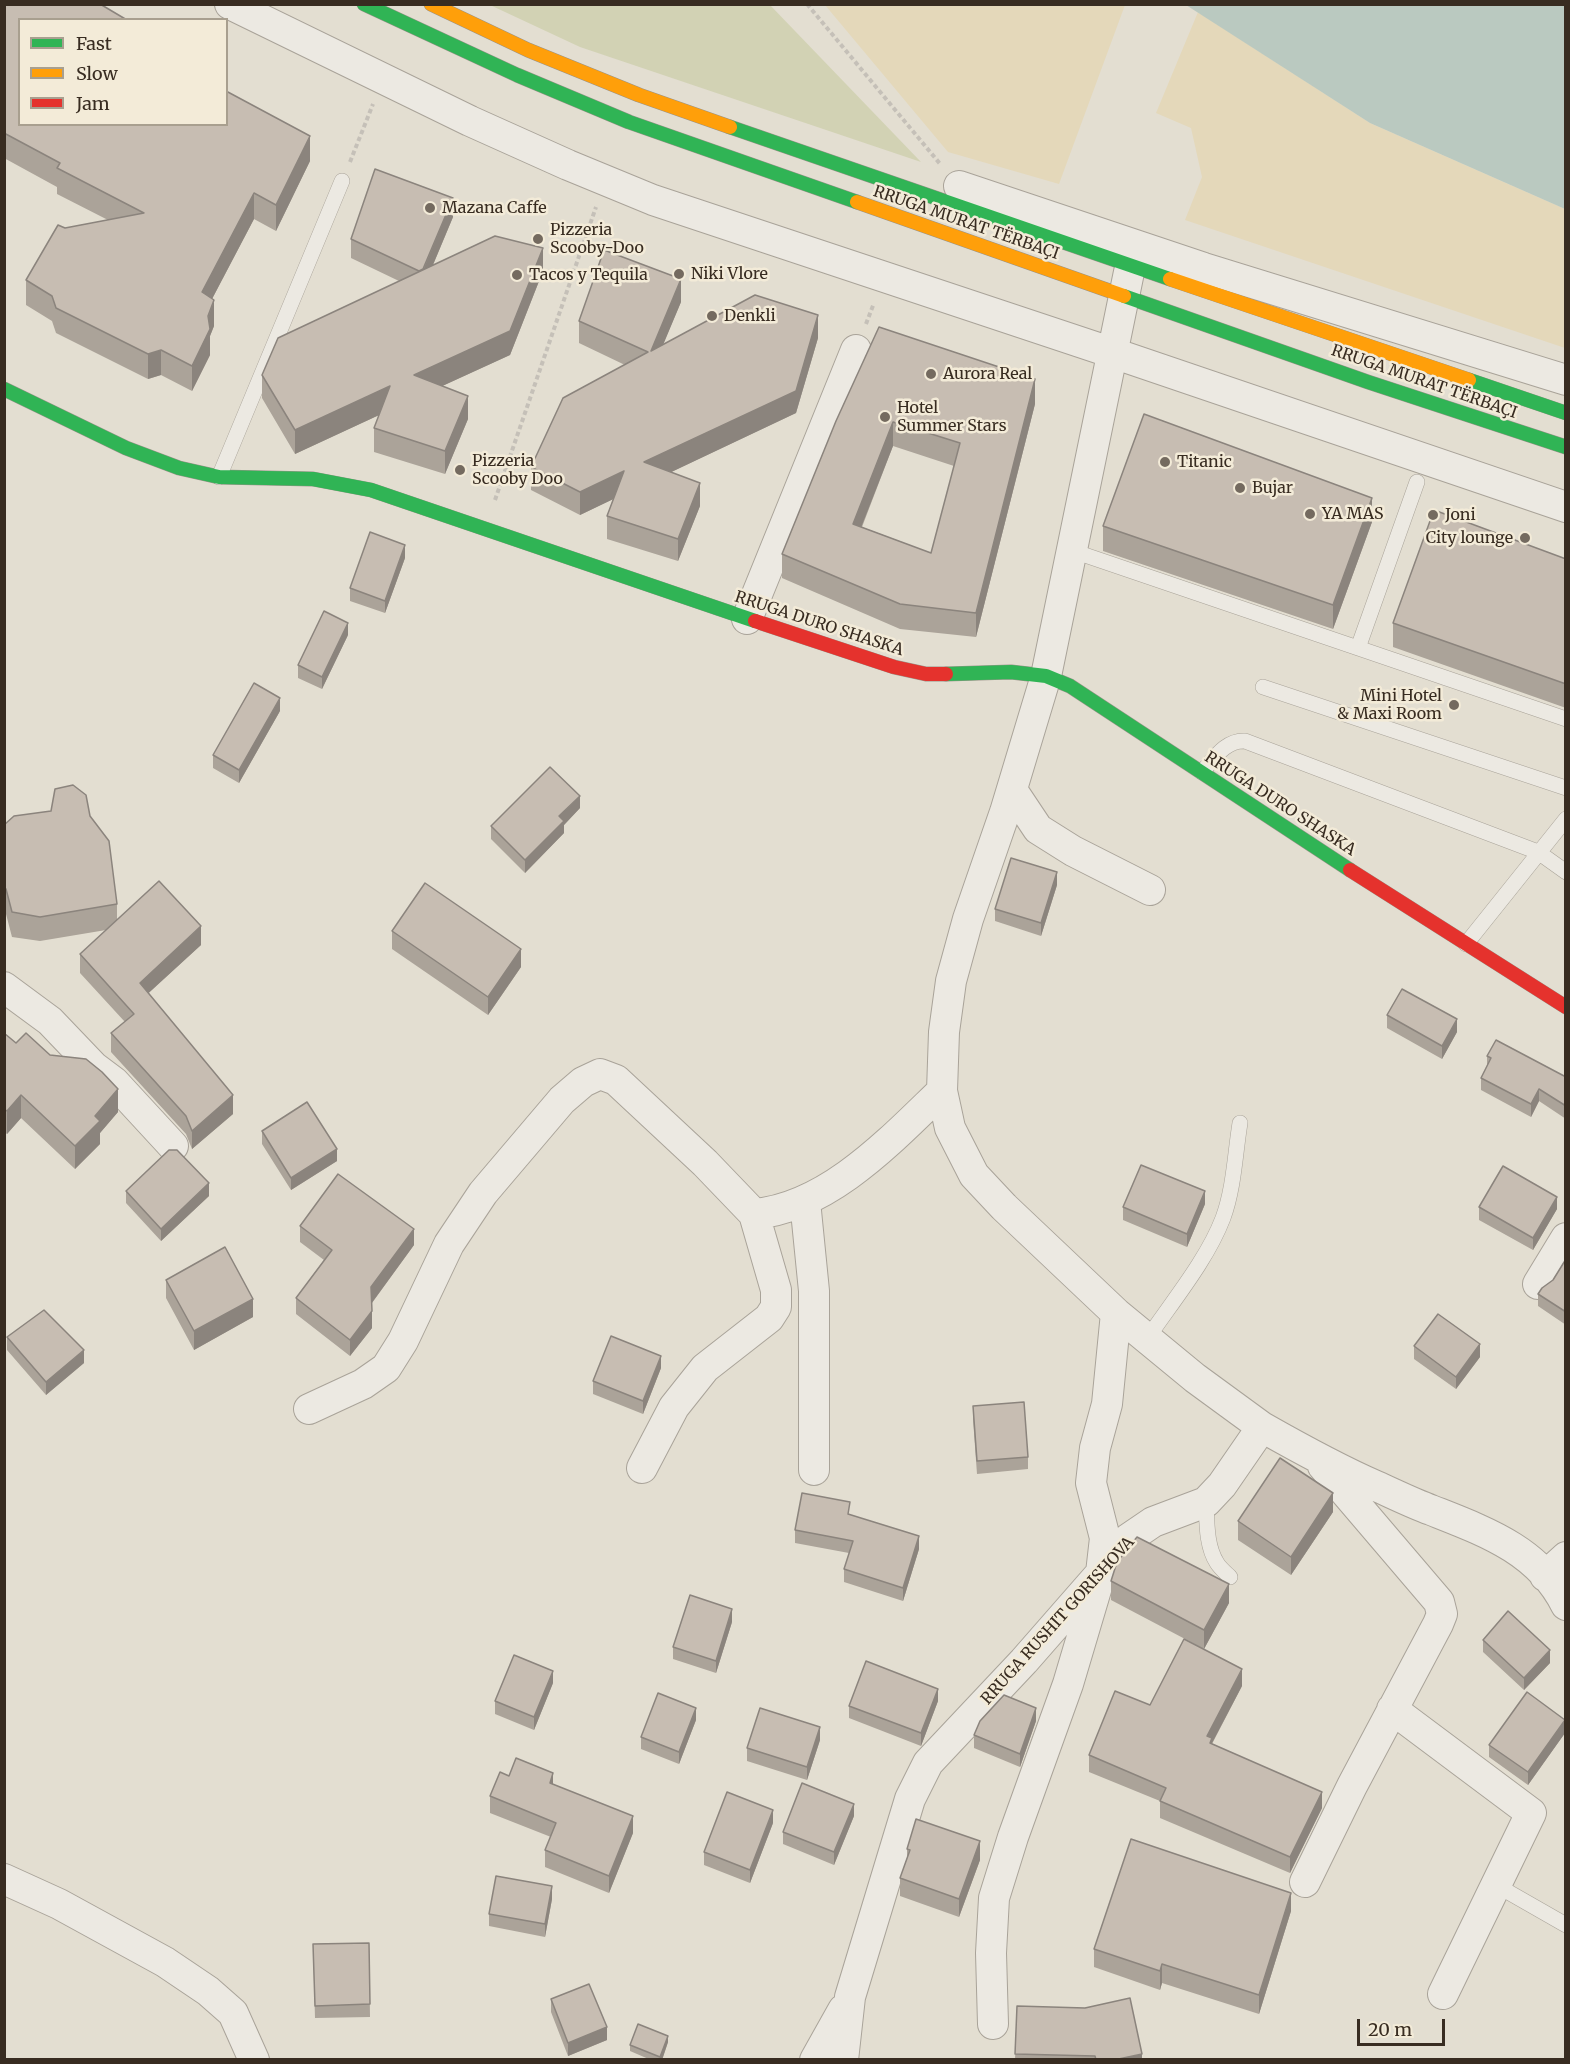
<!DOCTYPE html>
<meta charset="utf-8">
<style>
body{margin:0}
#map{position:relative;width:1570px;height:2064px;overflow:hidden;background:#e3ded1;font-family:Merriweather,serif}
canvas{display:block}
.frame{position:absolute;inset:0;border:6px solid #382c21;pointer-events:none}
.legend{position:absolute;left:18px;top:18px;width:210px;height:108px;box-sizing:border-box;background:#f3ebd8;border:2px solid #a89f8f;margin:0;padding:8px 10px;list-style:none;font-size:18px;color:#382c21}
.legend li{display:flex;align-items:center;gap:12px;height:30px}
.legend b{width:30px;border:2px solid #a89f8f}
.scale{position:absolute;left:1357px;top:2019px;width:88px;height:27px;box-sizing:border-box;border:3px solid #382c21;border-top:0;padding-left:8px;font-size:18px;line-height:21px;white-space:nowrap;color:#382c21;-webkit-text-stroke:4px #f3ebd8;paint-order:stroke}
</style>
<div id="map">
<canvas width="1570" height="2064"></canvas>
<div class="frame"></div>
<ul class="legend">
<li><b style="height:8px;background:#30b455"></b>Fast</li>
<li><b style="height:8px;background:#ff9f0a"></b>Slow</li>
<li><b style="height:8px;background:#e5322d"></b>Jam</li>
</ul>
<div class="scale">20 m</div>
</div>
<script>
const context = document.querySelector('canvas').getContext('2d');
context.lineJoin = 'round';
function fillPath(path, color) { context.fillStyle = color; context.fill(path, 'evenodd'); }
function strokePath(path, color, width, dash) { context.strokeStyle = color; context.lineWidth = width; context.lineCap = dash ? 'butt' : 'round'; context.setLineDash(dash || []); context.stroke(path); }
function drawText(font, color, halo, rows, align = 'center') {
  context.font = font + ' Merriweather,serif'; context.lineWidth = 5; context.setLineDash([]); context.textBaseline = 'middle'; context.strokeStyle = halo; context.fillStyle = color; for (const [text, x, y, turn = 0] of rows) {
    context.save(); context.translate(x, y); context.rotate((+turn || 0) * Math.PI / 180); context.textAlign = isNaN(turn) ? turn : align; if (halo) context.strokeText(text, 0, 0); context.fillText(text, 0, 0); context.restore();
  }
}
fillPath(new Path2D(`
 M 490,5 L 770,5 L 921,162 L 580,47 Z`), '#d2d2b4');
fillPath(new Path2D(`
 M 825,5 L 1125,5 L 1059,184 L 948,152 Z
 M 1198,12 L 1370,123 L 1565,209 L 1565,348 L 1185,220 L 1202,177 L 1191,128 L 1156,113 Z`), '#e4d8ba');
fillPath(new Path2D(`
 M 1186,5 L 1565,5 L 1565,209 L 1370,123 Z`), '#bac9c0');
const lane = new Path2D(`
 M 219,477 L 342,181
 M 1073,551 L 1358,648 L 1417,482
 M 1358,648 L 1566,719
 M 1263,687 L 1566,788
 M 1202,772 C 1214,759 1225,740 1245,741 L 1538,852 L 1566,872
 M 1466,944 L 1566,819
 M 1147,1339 C 1172,1302 1207,1260 1223,1218 C 1234,1188 1235,1154 1240,1123
 M 1206,1502 C 1207,1522 1206,1546 1217,1563 C 1220,1568 1226,1573 1230,1577
 M 1496,1885 L 1566,1925`);
const street = new Path2D(`
 M 230,4 L 470,121 L 568,165 L 653,200 L 1113,353 L 1566,507
 M 959,186 L 1204,268 L 1566,380
 M 747,619 L 856,350
 M 1012,790 L 1038,829 L 1073,851 L 1150,890
 M 4,987 L 50,1021 L 94,1067 L 114,1082 L 173,1146
 M 805,1201 L 814,1291 L 814,1470
 M 1538,1284 L 1566,1238
 M 1116,1313 L 1195,1378 L 1262,1427
 M 309,1409 L 363,1384 L 386,1368 L 403,1341 L 449,1244 L 483,1193 L 562,1100 L 583,1082 L 600,1074 L 616,1080 L 705,1163 L 754,1214 C 828,1208 891,1140 942,1091
 M 642,1468 L 674,1407 L 705,1368 L 769,1318 L 776,1307 L 776,1290 L 754,1214
 M 1545,1576 L 1566,1557
 M 1392,1709 L 1531,1813 L 1443,1994
 M 4,1879 L 59,1904 L 165,1962 L 208,1991 L 233,2013 L 254,2060
 M 1305,1882 L 1352,1786 L 1438,1624 L 1442,1614 L 1439,1602 L 1323,1466
 M 993,2024 L 991,1953 L 994,1898 L 1013,1837 L 1068,1684 L 1101,1573 L 1105,1538 L 1091,1483 L 1095,1448 L 1107,1404 L 1116,1313 L 1004,1207 L 974,1175 L 950,1128 L 942,1091 L 944,1032 L 951,981 L 968,919 L 1005,812 L 1046,676 L 1129,272
 M 815,2060 L 843,2010
 M 843,2060 L 850,1997 L 910,1799 L 928,1763 L 1024,1661 L 1101,1573 L 1128,1539 L 1153,1522 L 1206,1502 L 1222,1485 L 1262,1427 C 1299,1448 1337,1469 1376,1486 C 1394,1494 1412,1503 1431,1510 C 1484,1531 1539,1550 1566,1605`);
const fast = new Path2D(`
 M 364,4 L 517,75 L 629,122 L 857,202
 M 730,127 L 1170,279
 M 1124,296 L 1368,382 L 1566,447
 M 1469,380 L 1566,413
 M 4,389 L 126,448 L 179,468 L 219,477 L 313,479 L 371,490 L 755,621
 M 946,674 L 1011,672 L 1046,676 L 1070,686 L 1350,870`);
const slow = new Path2D(`
 M 431,4 L 528,50 L 639,95 L 730,127
 M 857,202 L 1124,296
 M 1170,279 L 1469,380`);
const jam = new Path2D(`
 M 755,621 L 894,667 L 926,674 L 946,674
 M 1350,870 L 1566,1007`);
strokePath(lane, '#a9a399', 16);
strokePath(street, '#a9a399', 32);
strokePath(fast, '#999389', 15);
strokePath(slow, '#999389', 15);
strokePath(jam, '#999389', 15);
strokePath(new Path2D(`
 M 807,4 L 941,165
 M 350,162 L 373,104
 M 866,324 L 874,303
 M 495,500 L 596,207`), '#c5c0b8', 4, [4.5, 3]);
strokePath(lane, '#ece9e2', 15);
strokePath(street, '#ece9e2', 30);
strokePath(fast, '#30b455', 14);
strokePath(slow, '#ff9f0a', 14);
strokePath(jam, '#e5322d', 14);
fillPath(new Path2D(`
 M 4,4 L 20,20 L 310,161 L 276,231 L 254,219 L 212,299 L 214,326 L 210,336 L 210,355 L 192,391 L 161,375 L 148,379 L 56,333 L 52,321 L 26,305 L 26,280 L 65,228 L 108,220 L 57,194 L 57,187 L 4,158 Z
 M 453,217 L 433,265 L 543,271 L 510,355 L 442,386 L 468,419 L 445,474 L 374,452 L 374,428 L 379,415 L 295,454 L 262,398 L 262,375 L 399,281 L 351,258 L 351,239 Z
 M 681,302 L 663,344 L 818,338 L 796,413 L 671,472 L 700,506 L 678,561 L 607,539 L 607,516 L 613,499 L 580,515 L 531,490 L 531,467 L 625,365 L 579,343 L 579,321 Z
 M 879,327 L 1035,404 L 976,637 L 900,629 L 782,578 L 782,554 ZM 893,446 L 954,466 L 931,553 L 862,527 Z
 M 1372,522 L 1333,629 L 1103,551 L 1103,526 Z
 M 405,558 L 385,613 L 350,601 L 350,588 Z
 M 1566,559 L 1566,708 L 1393,647 L 1393,623 Z
 M 348,635 L 322,689 L 298,678 L 298,665 Z
 M 280,711 L 239,783 L 213,768 L 213,755 Z
 M 580,808 L 564,825 L 564,833 L 525,873 L 491,839 L 491,826 Z
 M 90,816 L 117,904 L 117,920 L 201,945 L 148,993 L 233,1114 L 192,1149 L 186,1134 L 111,1052 L 111,1033 L 125,1022 L 80,973 L 80,954 L 106,930 L 40,941 L 12,937 L 6,914 L 4,913 L 4,825 Z
 M 1057,885 L 1041,936 L 995,921 L 995,909 Z
 M 392,931 L 521,967 L 488,1015 L 392,949 Z
 M 1387,1015 L 1457,1032 L 1442,1059 L 1387,1028 Z
 M 4,1033 L 16,1043 L 50,1055 L 118,1112 L 100,1133 L 100,1144 L 75,1169 L 21,1118 L 7,1134 L 4,1132 Z
 M 1487,1056 L 1566,1077 L 1566,1119 L 1539,1101 L 1531,1117 L 1481,1090 L 1481,1078 L 1487,1066 Z
 M 262,1131 L 337,1161 L 291,1190 L 262,1144 Z
 M 126,1191 L 209,1196 L 161,1241 L 126,1203 Z
 M 1205,1204 L 1187,1247 L 1123,1220 L 1123,1207 Z
 M 1479,1207 L 1557,1209 L 1533,1250 L 1479,1220 Z
 M 300,1226 L 414,1245 L 372,1303 L 372,1328 L 350,1356 L 296,1314 L 296,1298 L 324,1260 L 300,1242 Z
 M 1566,1259 L 1566,1325 L 1538,1306 L 1538,1294 L 1553,1280 Z
 M 166,1280 L 253,1317 L 194,1350 L 166,1298 Z
 M 7,1337 L 84,1363 L 46,1395 L 7,1350 Z
 M 1414,1346 L 1480,1357 L 1456,1389 L 1414,1359 Z
 M 661,1368 L 643,1414 L 593,1394 L 593,1381 Z
 M 973,1406 L 1028,1457 L 1028,1469 L 977,1474 L 973,1419 Z
 M 1333,1512 L 1291,1575 L 1238,1540 L 1238,1521 Z
 M 850,1515 L 919,1549 L 903,1601 L 844,1582 L 844,1569 L 849,1553 L 795,1543 L 795,1530 Z
 M 1111,1581 L 1229,1603 L 1204,1649 L 1111,1600 Z
 M 732,1622 L 716,1673 L 673,1659 L 673,1647 Z
 M 1483,1640 L 1550,1663 L 1524,1690 L 1483,1652 Z
 M 553,1683 L 534,1730 L 495,1714 L 495,1701 Z
 M 1242,1686 L 1212,1744 L 1322,1808 L 1290,1873 L 1160,1818 L 1160,1801 L 1089,1772 L 1089,1755 L 1150,1705 Z
 M 938,1701 L 921,1746 L 849,1718 L 849,1706 Z
 M 696,1720 L 679,1764 L 641,1749 L 641,1737 Z
 M 1036,1721 L 1020,1767 L 974,1748 L 974,1735 Z
 M 1565,1733 L 1528,1785 L 1489,1757 L 1489,1745 Z
 M 820,1740 L 807,1780 L 747,1761 L 747,1748 Z
 M 509,1776 L 553,1784 L 633,1833 L 609,1893 L 545,1867 L 545,1850 L 551,1837 L 490,1813 L 490,1796 Z
 M 854,1816 L 834,1865 L 783,1844 L 783,1832 Z
 M 773,1823 L 750,1883 L 704,1865 L 704,1852 Z
 M 907,1849 L 980,1860 L 959,1917 L 900,1896 L 900,1878 L 907,1858 Z
 M 552,1899 L 545,1937 L 489,1926 L 489,1914 Z
 M 1291,1911 L 1259,2014 L 1162,1983 L 1160,1990 L 1094,1967 L 1094,1949 Z
 M 369,1943 L 370,2017 L 315,2018 L 313,1944 Z
 M 551,1999 L 607,2040 L 568,2056 L 551,2012 Z
 M 1017,2006 L 1142,2060 L 1015,2060 Z
 M 668,2042 L 662,2060 L 651,2060 L 630,2051 L 630,2045 Z`), '#aba399');
fillPath(new Path2D(`
 M 310,136 L 310,161 L 276,231 L 276,205 Z
 M 254,193 L 254,219 L 202,318 L 202,292 Z
 M 453,198 L 453,217 L 422,291 L 422,273 Z
 M 543,248 L 543,271 L 510,355 L 414,399 L 414,375 Z
 M 681,279 L 681,302 L 651,374 L 651,351 Z
 M 214,300 L 214,326 L 210,336 L 210,355 L 192,391 L 192,366 Z
 M 818,315 L 818,338 L 796,413 L 644,485 L 644,462 Z
 M 161,350 L 161,375 L 148,379 L 148,354 Z
 M 1035,379 L 1035,404 L 976,637 L 976,613 Z
 M 390,386 L 390,410 L 295,454 L 295,430 Z
 M 468,396 L 468,419 L 445,474 L 445,451 Z
 M 893,422 L 893,446 L 853,548 L 853,524 Z
 M 624,471 L 624,494 L 580,515 L 580,492 Z
 M 700,483 L 700,506 L 678,561 L 678,539 Z
 M 1372,498 L 1372,522 L 1333,629 L 1333,605 Z
 M 405,545 L 405,558 L 385,613 L 385,601 Z
 M 348,623 L 348,635 L 322,689 L 322,677 Z
 M 280,698 L 280,711 L 239,783 L 239,770 Z
 M 580,796 L 580,808 L 564,825 L 564,833 L 525,873 L 525,860 L 559,816 Z
 M 1057,872 L 1057,885 L 1041,936 L 1041,923 Z
 M 201,926 L 201,945 L 140,1001 L 140,983 Z
 M 521,949 L 521,967 L 488,1015 L 488,997 Z
 M 1457,1019 L 1457,1032 L 1442,1059 L 1442,1046 Z
 M 118,1089 L 118,1112 L 100,1133 L 100,1144 L 75,1169 L 75,1146 L 95,1116 Z
 M 1539,1089 L 1539,1101 L 1531,1117 L 1531,1104 Z
 M 21,1095 L 21,1118 L 7,1134 L 7,1111 Z
 M 233,1095 L 233,1114 L 192,1149 L 192,1131 Z
 M 337,1149 L 337,1161 L 291,1190 L 291,1178 Z
 M 209,1183 L 209,1196 L 161,1241 L 161,1229 Z
 M 1205,1191 L 1205,1204 L 1187,1247 L 1187,1234 Z
 M 1557,1197 L 1557,1209 L 1533,1250 L 1533,1238 Z
 M 414,1229 L 414,1245 L 371,1304 L 371,1287 Z
 M 253,1299 L 253,1317 L 194,1350 L 194,1331 Z
 M 372,1311 L 372,1328 L 350,1356 L 350,1340 Z
 M 1480,1344 L 1480,1357 L 1456,1389 L 1456,1377 Z
 M 84,1350 L 84,1363 L 46,1395 L 46,1382 Z
 M 661,1356 L 661,1368 L 643,1414 L 643,1401 Z
 M 1333,1493 L 1333,1512 L 1291,1575 L 1291,1557 Z
 M 919,1536 L 919,1549 L 903,1601 L 903,1588 Z
 M 1229,1584 L 1229,1603 L 1204,1649 L 1204,1630 Z
 M 732,1609 L 732,1622 L 716,1673 L 716,1661 Z
 M 1550,1650 L 1550,1663 L 1524,1690 L 1524,1678 Z
 M 1242,1669 L 1242,1686 L 1212,1743 L 1212,1754 L 1207,1736 Z
 M 553,1671 L 553,1683 L 534,1730 L 534,1717 Z
 M 938,1689 L 938,1701 L 921,1746 L 921,1733 Z
 M 696,1708 L 696,1720 L 679,1764 L 679,1752 Z
 M 1036,1708 L 1036,1721 L 1020,1767 L 1020,1754 Z
 M 1565,1720 L 1565,1733 L 1528,1785 L 1528,1772 Z
 M 820,1727 L 820,1740 L 807,1780 L 807,1767 Z
 M 553,1773 L 553,1790 L 550,1783 Z
 M 1322,1792 L 1322,1808 L 1290,1873 L 1290,1857 Z
 M 854,1804 L 854,1816 L 834,1865 L 834,1852 Z
 M 773,1810 L 773,1823 L 750,1883 L 750,1870 Z
 M 633,1816 L 633,1833 L 609,1893 L 609,1876 Z
 M 980,1841 L 980,1860 L 959,1917 L 959,1899 Z
 M 552,1886 L 552,1899 L 545,1937 L 545,1924 Z
 M 1291,1893 L 1291,1911 L 1259,2014 L 1259,1995 Z
 M 1162,1964 L 1162,1983 L 1160,1990 L 1160,1971 Z
 M 607,2027 L 607,2040 L 568,2056 L 568,2043 Z
 M 668,2036 L 668,2042 L 662,2060 L 660,2060 L 660,2057 Z
 M 1142,2054 L 1142,2060 L 1114,2060 Z`), '#8b847d');
const building = new Path2D(`
 M 4,4 L 100,4 L 127,20 L 20,20 L 20,124 L 226,124 L 226,91 L 310,136 L 276,205 L 254,193 L 202,292 L 214,300 L 208,316 L 210,329 L 192,366 L 161,350 L 148,354 L 56,308 L 52,296 L 26,280 L 58,225 L 65,228 L 144,213 L 57,168 L 60,163 L 4,133 Z
 M 375,169 L 453,198 L 423,269 L 419,271 L 351,239 Z
 M 495,236 L 543,248 L 510,331 L 414,375 L 468,396 L 445,451 L 374,428 L 390,386 L 295,430 L 262,375 L 278,338 Z
 M 604,250 L 681,279 L 651,351 L 755,295 L 818,315 L 796,391 L 644,462 L 700,483 L 678,539 L 607,516 L 624,471 L 580,492 L 531,467 L 563,398 L 648,352 L 579,321 Z
 M 879,327 L 1035,379 L 976,613 L 900,604 L 782,554 L 836,421 ZM 893,422 L 960,443 L 931,553 L 853,524 Z
 M 1144,414 L 1372,498 L 1333,605 L 1103,526 Z
 M 1434,510 L 1566,559 L 1566,684 L 1393,623 Z
 M 370,532 L 405,545 L 385,601 L 350,588 Z
 M 324,611 L 348,623 L 322,677 L 298,665 Z
 M 254,683 L 280,698 L 239,770 L 213,755 Z
 M 550,767 L 580,796 L 559,816 L 564,821 L 525,860 L 491,826 Z
 M 73,785 L 86,795 L 90,816 L 109,841 L 117,904 L 40,917 L 12,912 L 6,889 L 4,888 L 4,825 L 14,816 L 51,811 L 55,789 Z
 M 1011,858 L 1057,872 L 1041,923 L 995,909 Z
 M 159,881 L 201,926 L 140,983 L 233,1095 L 192,1131 L 186,1116 L 111,1033 L 134,1014 L 80,954 Z
 M 425,883 L 521,949 L 488,997 L 392,931 Z
 M 1402,989 L 1457,1019 L 1442,1046 L 1387,1015 Z
 M 4,1033 L 16,1043 L 26,1033 L 50,1055 L 86,1059 L 102,1072 L 118,1089 L 95,1116 L 100,1121 L 75,1146 L 21,1095 L 7,1111 L 4,1109 Z
 M 1496,1040 L 1566,1077 L 1566,1106 L 1539,1089 L 1531,1104 L 1481,1078 L 1491,1058 L 1487,1056 Z
 M 307,1102 L 337,1149 L 291,1178 L 262,1131 Z
 M 169,1150 L 177,1150 L 209,1183 L 161,1229 L 126,1191 Z
 M 1141,1165 L 1205,1191 L 1187,1234 L 1123,1207 Z
 M 1503,1166 L 1557,1197 L 1533,1238 L 1479,1207 Z
 M 338,1174 L 414,1229 L 371,1287 L 372,1311 L 350,1340 L 296,1298 L 332,1250 L 300,1226 Z
 M 225,1247 L 253,1299 L 194,1331 L 166,1280 Z
 M 1566,1259 L 1566,1312 L 1538,1294 L 1542,1288 L 1553,1280 Z
 M 44,1310 L 84,1350 L 46,1382 L 7,1337 Z
 M 1438,1314 L 1480,1344 L 1456,1377 L 1414,1346 Z
 M 611,1336 L 661,1356 L 643,1401 L 593,1381 Z
 M 1024,1402 L 1028,1457 L 977,1461 L 973,1406 Z
 M 1280,1458 L 1333,1493 L 1291,1557 L 1238,1521 Z
 M 802,1493 L 850,1502 L 848,1514 L 919,1536 L 903,1588 L 844,1569 L 853,1541 L 795,1530 Z
 M 1137,1537 L 1229,1584 L 1204,1630 L 1111,1581 L 1117,1562 Z
 M 690,1595 L 732,1609 L 716,1661 L 673,1647 Z
 M 1508,1611 L 1550,1650 L 1524,1678 L 1483,1640 Z
 M 1184,1639 L 1242,1669 L 1207,1736 L 1212,1738 L 1210,1743 L 1322,1792 L 1290,1857 L 1160,1801 L 1166,1788 L 1089,1755 L 1115,1691 L 1150,1705 Z
 M 514,1655 L 553,1671 L 534,1717 L 495,1701 Z
 M 866,1661 L 938,1689 L 921,1733 L 849,1706 Z
 M 1527,1692 L 1565,1720 L 1528,1772 L 1489,1745 Z
 M 658,1693 L 696,1708 L 679,1752 L 641,1737 Z
 M 1004,1695 L 1036,1708 L 1020,1754 L 974,1735 L 980,1721 Z
 M 760,1708 L 820,1727 L 807,1767 L 747,1748 Z
 M 516,1758 L 553,1773 L 550,1783 L 633,1816 L 609,1876 L 545,1850 L 556,1823 L 490,1796 L 500,1772 L 509,1776 Z
 M 802,1783 L 854,1804 L 834,1852 L 783,1832 Z
 M 727,1792 L 773,1810 L 750,1870 L 704,1852 Z
 M 916,1819 L 980,1841 L 959,1899 L 900,1878 L 910,1850 L 907,1849 Z
 M 1131,1839 L 1291,1893 L 1259,1995 L 1162,1964 L 1160,1971 L 1094,1949 Z
 M 496,1876 L 552,1886 L 545,1924 L 489,1914 Z
 M 369,1943 L 370,2004 L 315,2006 L 313,1944 Z
 M 589,1984 L 607,2027 L 568,2043 L 551,1999 Z
 M 1130,1998 L 1142,2054 L 1114,2060 L 1096,2060 L 1095,2056 L 1015,2054 L 1017,2006 L 1085,2008 Z
 M 638,2024 L 668,2036 L 660,2057 L 630,2045 Z`);
fillPath(building, '#c7bdb2');
strokePath(building, '#8b847d', 1.5);
for (const [x, y, r, color] of [
 [430,208,6,"#746a5f"],
 [538,239,6,"#746a5f"],
 [679,274,6,"#746a5f"],
 [517,275,6,"#746a5f"],
 [712,316,6,"#746a5f"],
 [931,374,6,"#746a5f"],
 [885,417,6,"#746a5f"],
 [1165,462,6,"#746a5f"],
 [460,470,6,"#746a5f"],
 [1240,488,6,"#746a5f"],
 [1310,514,6,"#746a5f"],
 [1433,515,6,"#746a5f"],
 [1525,538,6,"#746a5f"],
 [1454,705,6,"#746a5f"]
]) { const dot = new Path2D(); dot.arc(x, y, r, 0, 2 * Math.PI); context.fillStyle = color; context.fill(dot); strokePath(dot, '#f3ebd8', 2); }
drawText('16px', '#382c21', '#f3ebd8', [
 ["Mazana Caffe",442,208],
 ["Pizzeria",550,230],
 ["Scooby-Doo",550,248],
 ["Niki Vlore",691,274],
 ["Tacos y Tequila",529,275],
 ["Denkli",724,316],
 ["Aurora Real",943,374],
 ["Hotel",897,408],
 ["Summer Stars",897,426],
 ["Pizzeria",472,461],
 ["Scooby Doo",472,479],
 ["Titanic",1177,462],
 ["Bujar",1252,488],
 ["YA MAS",1322,514],
 ["Joni",1445,515],
 ["City lounge",1513,538,"right"],
 ["Mini Hotel",1442,696,"right"],
 ["& Maxi Room",1442,714,"right"]
], 'left');
drawText('16px', '#382c21', '#f3ebd8', [
 ["RRUGA MURAT TËRBAÇI",966,223,19],
 ["RRUGA MURAT TËRBAÇI",1424,382,19],
 ["RRUGA DURO SHASKA",819,624,18],
 ["RRUGA DURO SHASKA",1280,804,33],
 ["RRUGA RUSHIT GORISHOVA",1058,1621,-48]
]);
</script>
